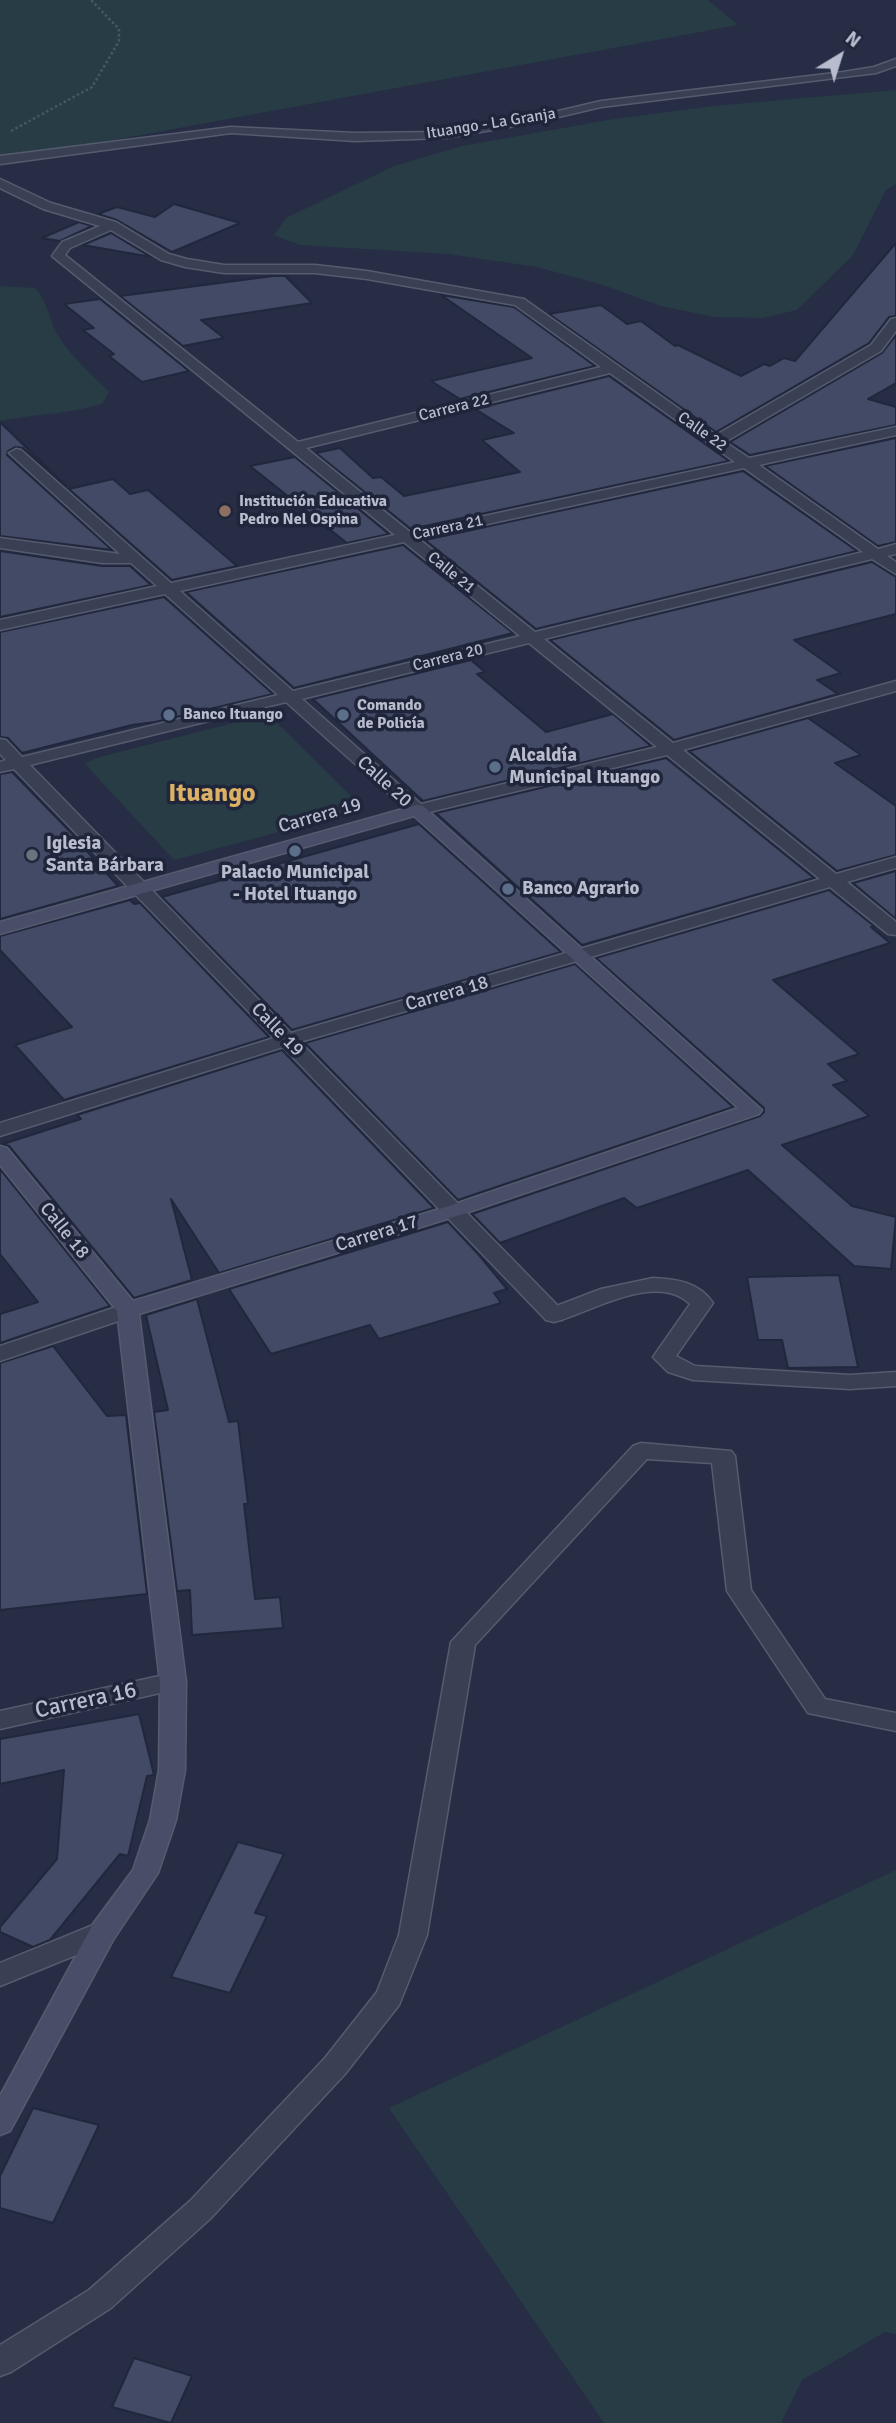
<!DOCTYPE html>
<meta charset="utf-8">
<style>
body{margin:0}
#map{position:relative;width:896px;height:2423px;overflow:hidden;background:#262d45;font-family:Signika,sans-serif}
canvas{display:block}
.north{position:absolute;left:805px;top:21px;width:70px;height:70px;-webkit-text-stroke:5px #1f253a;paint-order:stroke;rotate:38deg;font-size:19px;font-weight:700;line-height:28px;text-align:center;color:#b8bccd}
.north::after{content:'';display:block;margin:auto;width:24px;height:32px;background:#b8bccd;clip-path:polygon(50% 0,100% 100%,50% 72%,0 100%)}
</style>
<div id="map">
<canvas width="896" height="2423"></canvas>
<div class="north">N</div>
</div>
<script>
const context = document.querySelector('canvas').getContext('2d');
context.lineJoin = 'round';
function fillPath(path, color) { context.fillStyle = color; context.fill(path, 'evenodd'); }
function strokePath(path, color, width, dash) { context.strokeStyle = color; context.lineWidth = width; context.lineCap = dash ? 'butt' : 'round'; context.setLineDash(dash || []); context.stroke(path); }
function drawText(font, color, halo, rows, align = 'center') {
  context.font = font + ' Signika,sans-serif'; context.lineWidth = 7; context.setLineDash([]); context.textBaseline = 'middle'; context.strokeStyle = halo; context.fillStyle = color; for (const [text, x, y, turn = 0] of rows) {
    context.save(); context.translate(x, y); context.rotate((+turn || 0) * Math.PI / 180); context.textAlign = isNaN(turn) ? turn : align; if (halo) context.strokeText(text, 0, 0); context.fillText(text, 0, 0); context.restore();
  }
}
fillPath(new Path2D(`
 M 0,0 L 708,0 L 738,25 L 0,161 Z
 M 896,90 L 896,184 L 886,190 L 853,255 L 797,310 L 763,318 L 714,317 L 661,306 L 603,285 L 537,267 L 448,254 L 300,245 L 274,235 L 286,218 L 394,166 L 462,146 L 608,120 L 713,106 Z
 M 0,286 L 35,288 C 46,300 48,313 54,328 C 66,353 91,373 109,392 L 102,404 C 68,414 34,414 0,421 Z
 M 257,717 L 275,721 L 356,801 L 347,814 L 174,860 L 85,764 L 96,758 Z
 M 896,1870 L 896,2334 L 885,2332 L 802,2380 L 781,2423 L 604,2423 L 389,2108 Z`), '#283c46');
const building = new Path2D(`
 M 174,204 L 240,223 L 172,252 L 117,220 L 98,214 L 117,207 L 155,217 Z
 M 79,222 L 92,226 L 60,241 L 42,238 Z
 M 111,233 L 151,257 L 83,245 Z
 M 896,243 L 896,316 L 889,317 L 869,343 L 716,432 L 549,314 L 601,305 L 627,324 L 641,321 L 675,346 L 678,345 L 741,376 L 764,364 L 770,366 L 784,358 L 795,361 Z
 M 273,276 L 285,276 L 312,303 L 201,320 L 224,338 L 183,346 L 120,296 Z
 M 441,295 L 514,307 L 595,366 L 460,399 L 431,381 L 532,358 Z
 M 100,299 L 189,371 L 142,382 L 109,356 L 114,354 L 83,330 L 94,328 L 64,304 Z
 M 896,335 L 896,383 L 868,399 L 896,407 L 896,425 L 750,455 L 730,442 L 882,353 Z
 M 609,376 L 729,461 L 411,529 L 316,453 L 340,448 L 373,478 L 381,477 L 404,496 L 520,472 L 482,440 L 514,433 L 475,409 Z
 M 0,422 L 66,486 L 23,448 L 15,447 L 8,451 L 7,455 L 112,550 L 0,536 Z
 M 896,438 L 896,542 L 878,546 L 765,466 Z
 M 295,457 L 389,534 L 347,543 L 250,466 Z
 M 743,471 L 857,551 L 536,629 L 425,540 Z
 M 113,479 L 130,494 L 148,490 L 237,566 L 172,580 L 69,489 Z
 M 403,545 L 513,633 L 294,688 L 186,592 Z
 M 0,551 L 102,566 L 130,566 L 151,585 L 0,617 Z
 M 872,562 L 896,577 L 896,614 L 794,640 L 841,673 L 817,680 L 838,694 L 674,740 L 550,640 Z
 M 164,597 L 273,694 L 155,722 L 132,725 L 22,753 L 8,738 L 0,737 L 0,632 Z
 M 471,660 L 485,672 L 477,674 L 546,732 L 613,714 L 651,746 L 423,801 L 313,699 Z
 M 808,718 L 861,755 L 835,763 L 896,806 L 896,855 L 837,871 L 689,751 Z
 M 666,758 L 814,878 L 582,945 L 436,813 Z
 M 12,772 L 87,849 L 85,849 L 118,886 L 0,919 L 0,774 Z
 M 419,824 L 561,952 L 292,1030 L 162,897 Z
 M 896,871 L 896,919 L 853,883 Z
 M 829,890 L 874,926 L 871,927 L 890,943 L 773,980 L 859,1054 L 828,1064 L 847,1081 L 833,1085 L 869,1116 L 782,1145 L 852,1206 L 896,1217 L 891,1269 L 854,1266 L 748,1170 L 637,1208 L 624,1198 L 500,1243 L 472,1214 L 760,1116 L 764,1112 L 764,1108 L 596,958 Z
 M 130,900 L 134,904 L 140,903 L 269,1037 L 64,1100 L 15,1045 L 72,1027 L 0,950 L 0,936 Z
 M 575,964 L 733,1107 L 458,1200 L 305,1043 Z
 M 282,1050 L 434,1208 L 219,1273 L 171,1199 L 192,1280 L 134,1298 L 9,1146 L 3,1144 L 81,1119 L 77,1115 Z
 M 0,1169 L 110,1306 L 0,1343 L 0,1314 L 38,1302 L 0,1254 Z
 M 448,1222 L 479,1255 L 507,1289 L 494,1293 L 501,1303 L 379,1339 L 370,1325 L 271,1354 L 229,1289 Z
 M 839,1275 L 858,1367 L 788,1368 L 782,1340 L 758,1340 L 747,1277 Z
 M 197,1299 L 229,1422 L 238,1421 L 248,1504 L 244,1504 L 255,1599 L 280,1597 L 283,1628 L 192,1635 L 190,1590 L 177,1591 L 154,1412 L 168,1410 L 146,1315 Z
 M 53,1346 L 107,1416 L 126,1415 L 147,1594 L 0,1610 L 0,1363 Z
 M 139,1714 L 154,1775 L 147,1776 L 128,1856 L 120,1854 L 50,1940 L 33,1947 L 0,1932 L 0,1927 L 57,1859 L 64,1770 L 0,1784 L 0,1739 Z
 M 238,1842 L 284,1854 L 255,1913 L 267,1916 L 230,1993 L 171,1977 Z
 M 33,2108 L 99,2125 L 53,2223 L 0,2208 L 0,2176 Z
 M 134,2358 L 192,2376 L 171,2423 L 112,2407 Z`);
fillPath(building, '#424a65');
strokePath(building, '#21273c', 2);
const lane = new Path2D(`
 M 653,1278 C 676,1279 699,1282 713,1303 L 676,1356 L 695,1366 L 850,1375 L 896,1372 L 896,1386 L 850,1389 L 693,1380 L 668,1372 L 653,1357 L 690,1304 C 656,1271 592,1312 554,1322 L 546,1320 L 543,1315 L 546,1310 L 601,1289 Z`);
const street = new Path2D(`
 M 896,59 L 896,66 L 876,73 L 601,107 L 533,123 L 445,138 L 355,141 L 231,133 L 0,164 L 0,156 L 231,127 L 355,133 L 445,132 L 533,117 L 601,101 L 843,72 L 874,67 Z
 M 0,179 L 51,203 L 116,222 L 169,254 L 187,259 L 224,265 L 315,265 L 367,271 L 524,299 L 716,435 L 871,345 L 891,319 L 896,318 L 896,331 L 881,351 L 725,442 L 749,458 L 896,427 L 896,435 L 759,465 L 878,549 L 896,544 L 896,554 L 887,556 L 896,562 L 896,574 L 872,559 L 544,639 L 673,743 L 896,681 L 896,691 L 683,750 L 836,874 L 896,857 L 896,868 L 847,882 L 896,922 L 896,935 L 888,934 L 830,887 L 300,1042 L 562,1310 L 565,1315 L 562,1320 L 546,1320 L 283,1047 L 0,1136 L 0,1123 L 274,1038 L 14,769 L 0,772 L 0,762 L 6,760 L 0,754 L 0,739 L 6,740 L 22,757 L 278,695 L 165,594 L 0,630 L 0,620 L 157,586 L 131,563 L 102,563 L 0,548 L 0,538 L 120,554 L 9,453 L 16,449 L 21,450 L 171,583 L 395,535 L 52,256 L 62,242 L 100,226 L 43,209 L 0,188 ZM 111,230 L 161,260 L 185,267 L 224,273 L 315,273 L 367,279 L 515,305 L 601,367 L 298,442 L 65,255 L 70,248 ZM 610,373 L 735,462 L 410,532 L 306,448 ZM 744,468 L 863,552 L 535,632 L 419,539 ZM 404,542 L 520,636 L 293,691 L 180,591 ZM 529,643 L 657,747 L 421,804 L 302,699 ZM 286,702 L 411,814 L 417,815 L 667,755 L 820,879 L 291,1033 L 30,765 Z
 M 128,1303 L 136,1305 L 139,1310 L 136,1315 L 0,1361 L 0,1346 Z
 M 641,1443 L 731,1451 L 735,1456 L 751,1590 L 825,1699 L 896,1713 L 896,1731 L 808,1713 L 727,1591 L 712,1463 L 647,1459 L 475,1645 L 427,1935 L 399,2005 L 345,2074 L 210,2219 L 111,2308 L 11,2372 L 0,2376 L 0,2345 L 89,2290 L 190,2201 L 325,2058 L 377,1992 L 399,1935 L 451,1642 L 633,1446 Z
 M 173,1673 L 182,1676 L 186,1682 L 182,1688 L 0,1729 L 0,1711 Z
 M 103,1921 L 113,1924 L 117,1932 L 113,1940 L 0,1986 L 0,1963 Z`);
const secondary = new Path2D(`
 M 417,805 L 423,806 L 762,1110 L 759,1114 L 460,1215 L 139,1314 L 186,1682 L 185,1770 L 176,1820 L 158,1873 L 113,1940 L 10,2131 L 0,2135 L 0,2096 L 93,1924 L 133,1870 L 150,1820 L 159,1770 L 160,1682 L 117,1311 L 0,1165 L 0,1146 L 7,1148 L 133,1301 L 446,1207 L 738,1108 L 414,816 L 0,934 L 0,922 Z`);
strokePath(lane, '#565b6e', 3);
strokePath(street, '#565b6e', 3);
strokePath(secondary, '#565b6e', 3);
strokePath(new Path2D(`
 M 11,131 L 92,87 L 119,41 L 119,29 L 91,0`), '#465961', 2.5, [2.5, 2.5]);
fillPath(lane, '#3a4054');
fillPath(street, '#3a4054');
fillPath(secondary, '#484e67');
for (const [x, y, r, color] of [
 [225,511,7,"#8d6e63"],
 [169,715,7,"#5c6f8a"],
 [343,715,7,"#5c6f8a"],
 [495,767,7,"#5c6f8a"],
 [295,851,7,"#5c6f8a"],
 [32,855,7,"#6b7280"],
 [508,889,7,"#5c6f8a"]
]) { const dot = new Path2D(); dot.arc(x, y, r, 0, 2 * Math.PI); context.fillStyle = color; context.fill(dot); strokePath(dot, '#1f253a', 2.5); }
drawText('16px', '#b8bccd', '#1f253a', [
 ["Ituango - La Granja",491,124,-9],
 ["Carrera 22",454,408,-14],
 ["Calle 22",702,432,35],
 ["Carrera 21",448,528,-12],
 ["Calle 21",451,573,39],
 ["Carrera 20",448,658,-14]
]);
drawText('bold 16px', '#b8bccd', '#1f253a', [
 ["Institución Educativa",239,502],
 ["Pedro Nel Ospina",239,520],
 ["Comando",357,706],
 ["de Policía",357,724],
 ["Banco Ituango",183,715]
], 'left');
drawText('bold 19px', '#b8bccd', '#1f253a', [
 ["Alcaldía",509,756],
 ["Municipal Ituango",509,778],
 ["Iglesia",46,844],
 ["Santa Bárbara",46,866],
 ["Palacio Municipal",295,873,"center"],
 ["- Hotel Ituango",295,895,"center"],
 ["Banco Agrario",522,889]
], 'left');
drawText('19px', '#b8bccd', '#1f253a', [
 ["Calle 20",384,782,42],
 ["Carrera 19",320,816,-16],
 ["Carrera 18",447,994,-16],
 ["Calle 19",277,1030,46],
 ["Calle 18",64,1231,51],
 ["Carrera 17",377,1234,-17]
]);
drawText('23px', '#b8bccd', '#1f253a', [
 ["Carrera 16",86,1701,-12]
]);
drawText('bold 26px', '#dcb065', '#1f253a', [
 ["Ituango",212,794]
]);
</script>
